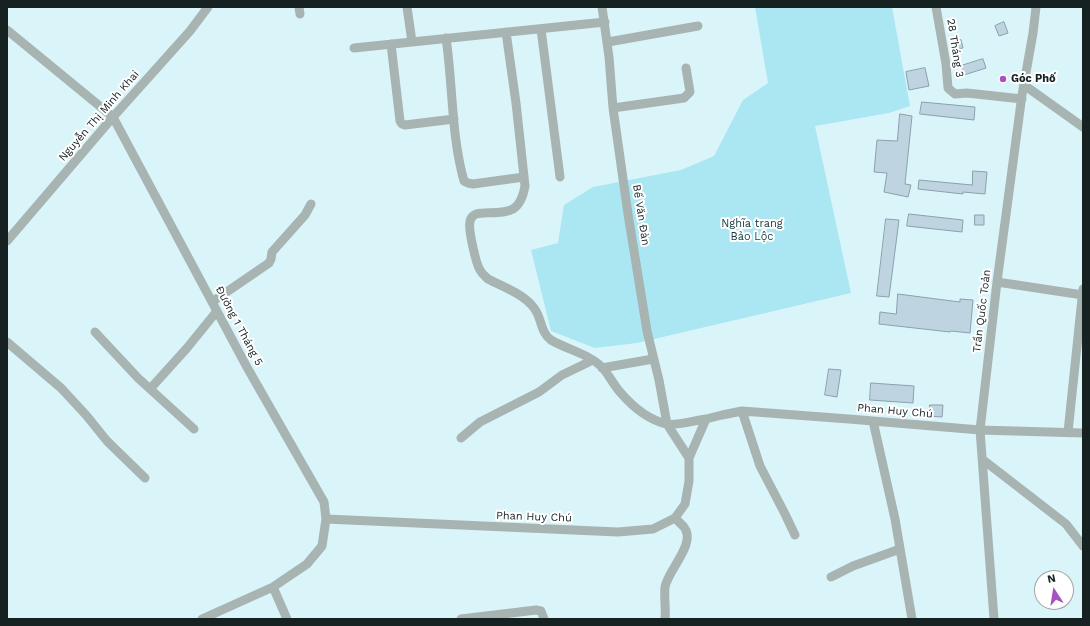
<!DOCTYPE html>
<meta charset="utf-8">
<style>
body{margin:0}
#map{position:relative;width:1090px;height:626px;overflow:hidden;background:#d9f5fa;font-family:"Work Sans",sans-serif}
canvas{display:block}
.frame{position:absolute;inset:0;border:8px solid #162122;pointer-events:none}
.north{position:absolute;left:1034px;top:570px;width:40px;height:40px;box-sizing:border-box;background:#fff;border:1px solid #a2a6a7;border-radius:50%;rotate:348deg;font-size:11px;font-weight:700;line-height:16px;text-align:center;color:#162122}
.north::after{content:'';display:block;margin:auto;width:14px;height:18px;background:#a652c1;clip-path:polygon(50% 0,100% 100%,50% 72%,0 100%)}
</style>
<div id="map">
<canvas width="1090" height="626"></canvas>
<div class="frame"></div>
<div class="north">N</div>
</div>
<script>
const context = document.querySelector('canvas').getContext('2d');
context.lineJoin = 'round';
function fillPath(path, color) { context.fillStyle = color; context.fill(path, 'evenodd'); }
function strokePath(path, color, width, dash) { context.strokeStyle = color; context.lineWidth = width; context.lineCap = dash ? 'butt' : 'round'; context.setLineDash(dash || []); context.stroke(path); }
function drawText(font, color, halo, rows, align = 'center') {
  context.font = font + ' "Work Sans",sans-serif'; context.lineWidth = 4; context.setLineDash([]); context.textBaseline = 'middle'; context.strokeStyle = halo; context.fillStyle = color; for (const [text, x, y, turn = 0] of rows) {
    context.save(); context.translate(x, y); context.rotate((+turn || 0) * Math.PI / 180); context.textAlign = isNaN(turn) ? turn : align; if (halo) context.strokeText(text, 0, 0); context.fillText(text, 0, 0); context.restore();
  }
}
fillPath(new Path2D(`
 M 755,7 L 892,7 L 910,106 L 889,113 L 815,126 L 851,293 L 637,343 L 595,348 L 551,331 L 531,250 L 558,243 L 564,205 L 593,187 L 681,170 L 714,156 L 743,100 L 768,83 Z`), '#abe7f2');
const building = new Path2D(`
 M 1004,22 L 1008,33 L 999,36 L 995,26 Z
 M 961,40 L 963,48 L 952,50 L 950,43 Z
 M 983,59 L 986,68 L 964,75 L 961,66 Z
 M 925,68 L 929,86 L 909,90 L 906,72 Z
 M 922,102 L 975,107 L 974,120 L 920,114 Z
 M 900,114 L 912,116 L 905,184 L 911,185 L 908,197 L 884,192 L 887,173 L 874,172 L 877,140 L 897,141 Z
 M 973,171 L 987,172 L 985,194 L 963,192 L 963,194 L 918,189 L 919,180 L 972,185 Z
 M 909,214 L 963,220 L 962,232 L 907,226 Z
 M 975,215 L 984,215 L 984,225 L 975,225 Z
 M 886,219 L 899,220 L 889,297 L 877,296 Z
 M 898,294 L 960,302 L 960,299 L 973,300 L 970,333 L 951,331 L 950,332 L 879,324 L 880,312 L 896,314 Z
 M 829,369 L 841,370 L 837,397 L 825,395 Z
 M 871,383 L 914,386 L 913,403 L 870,400 Z
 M 930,405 L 943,405 L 942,417 L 929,416 Z`);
fillPath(building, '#bed5e1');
strokePath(building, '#8aa0ac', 1);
strokePath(new Path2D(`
 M 299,7 L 300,14
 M 407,7 L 412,42
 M 936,7 L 946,64 L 948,88 L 955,94 L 967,93 L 1022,99
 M 541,29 L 560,177
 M 7,30 L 113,117 L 248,369 L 324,502 L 326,519 L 322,546 L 307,564 L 273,587 L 202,619
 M 506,32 L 516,103 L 525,186 C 520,214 508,212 484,213 C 480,213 476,213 473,216 C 472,217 470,220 470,222 C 468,229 476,264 480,270 C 482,274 485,276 488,279 C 503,287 524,294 534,308 C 542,318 540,332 551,340 C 568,350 587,353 602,367 C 609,375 613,384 620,392 C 632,406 648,420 667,424 C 674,426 697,420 706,419 L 689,458 L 667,424 L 659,380 L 647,331 L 628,214 L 613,108 L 609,57 L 602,7
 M 446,38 C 453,85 451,135 464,181 L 468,183 L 473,184 L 524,177
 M 608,42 L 698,26
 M 391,44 L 400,121 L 402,124 L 405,125 L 454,119
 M 354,48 L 605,22
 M 1024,85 L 1083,127
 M 613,108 L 684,98 L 690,92 L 686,68
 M 7,241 L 113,117 L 190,31 L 208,7
 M 997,282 L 1083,295
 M 212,302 L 269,263 L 271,259 L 272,252 L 305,215 L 311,204
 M 95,332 L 138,378 L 194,429
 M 7,342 L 61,388 L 86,415 L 107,441 L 145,478
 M 602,368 L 653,359
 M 150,389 L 187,348 L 217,311
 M 742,411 L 760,466 L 785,514 L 795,535
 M 706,419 L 722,415 L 742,411 L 849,419 L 980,430 L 1083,433
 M 873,421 L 895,519 L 912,619
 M 1068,432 L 1083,289
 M 461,438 L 480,422 L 539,392 L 562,375 L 593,360
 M 982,459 L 1066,524 L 1083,546
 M 326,519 L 618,532 L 653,529 L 675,518 L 685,504 L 689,481 L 689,458
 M 831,577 L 853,566 L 900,549
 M 273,587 L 287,619
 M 461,619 L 536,610 L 541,611 L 544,619
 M 665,619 C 666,609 664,598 665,587 C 668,570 697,543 684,527 C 681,524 678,521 675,518
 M 994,619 L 980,430 L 997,282 L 1022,95 L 1033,33 L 1036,7`), '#a8b4b2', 9);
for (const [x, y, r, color] of [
 [1003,79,4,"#a652c1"]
]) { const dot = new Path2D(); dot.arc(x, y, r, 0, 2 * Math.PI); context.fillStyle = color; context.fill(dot); strokePath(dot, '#fff', 1.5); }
drawText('11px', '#162122', '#fff', [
 ["28 Tháng 3",955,48,81],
 ["Nguyễn Thị Minh Khai",99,116,-49],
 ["Bế Văn Đàn",641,215,81],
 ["Trần Quốc Toản",982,311,-83],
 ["Đường 1 Tháng 5",239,326,62],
 ["Phan Huy Chú",895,411,5],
 ["Phan Huy Chú",534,517,2]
]);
drawText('bold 11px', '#162122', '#fff', [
 ["Góc Phố",1011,79]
], 'left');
drawText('11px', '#12393f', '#fff', [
 ["Nghĩa trang",752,224],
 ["Bảo Lộc",752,237]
]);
</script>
